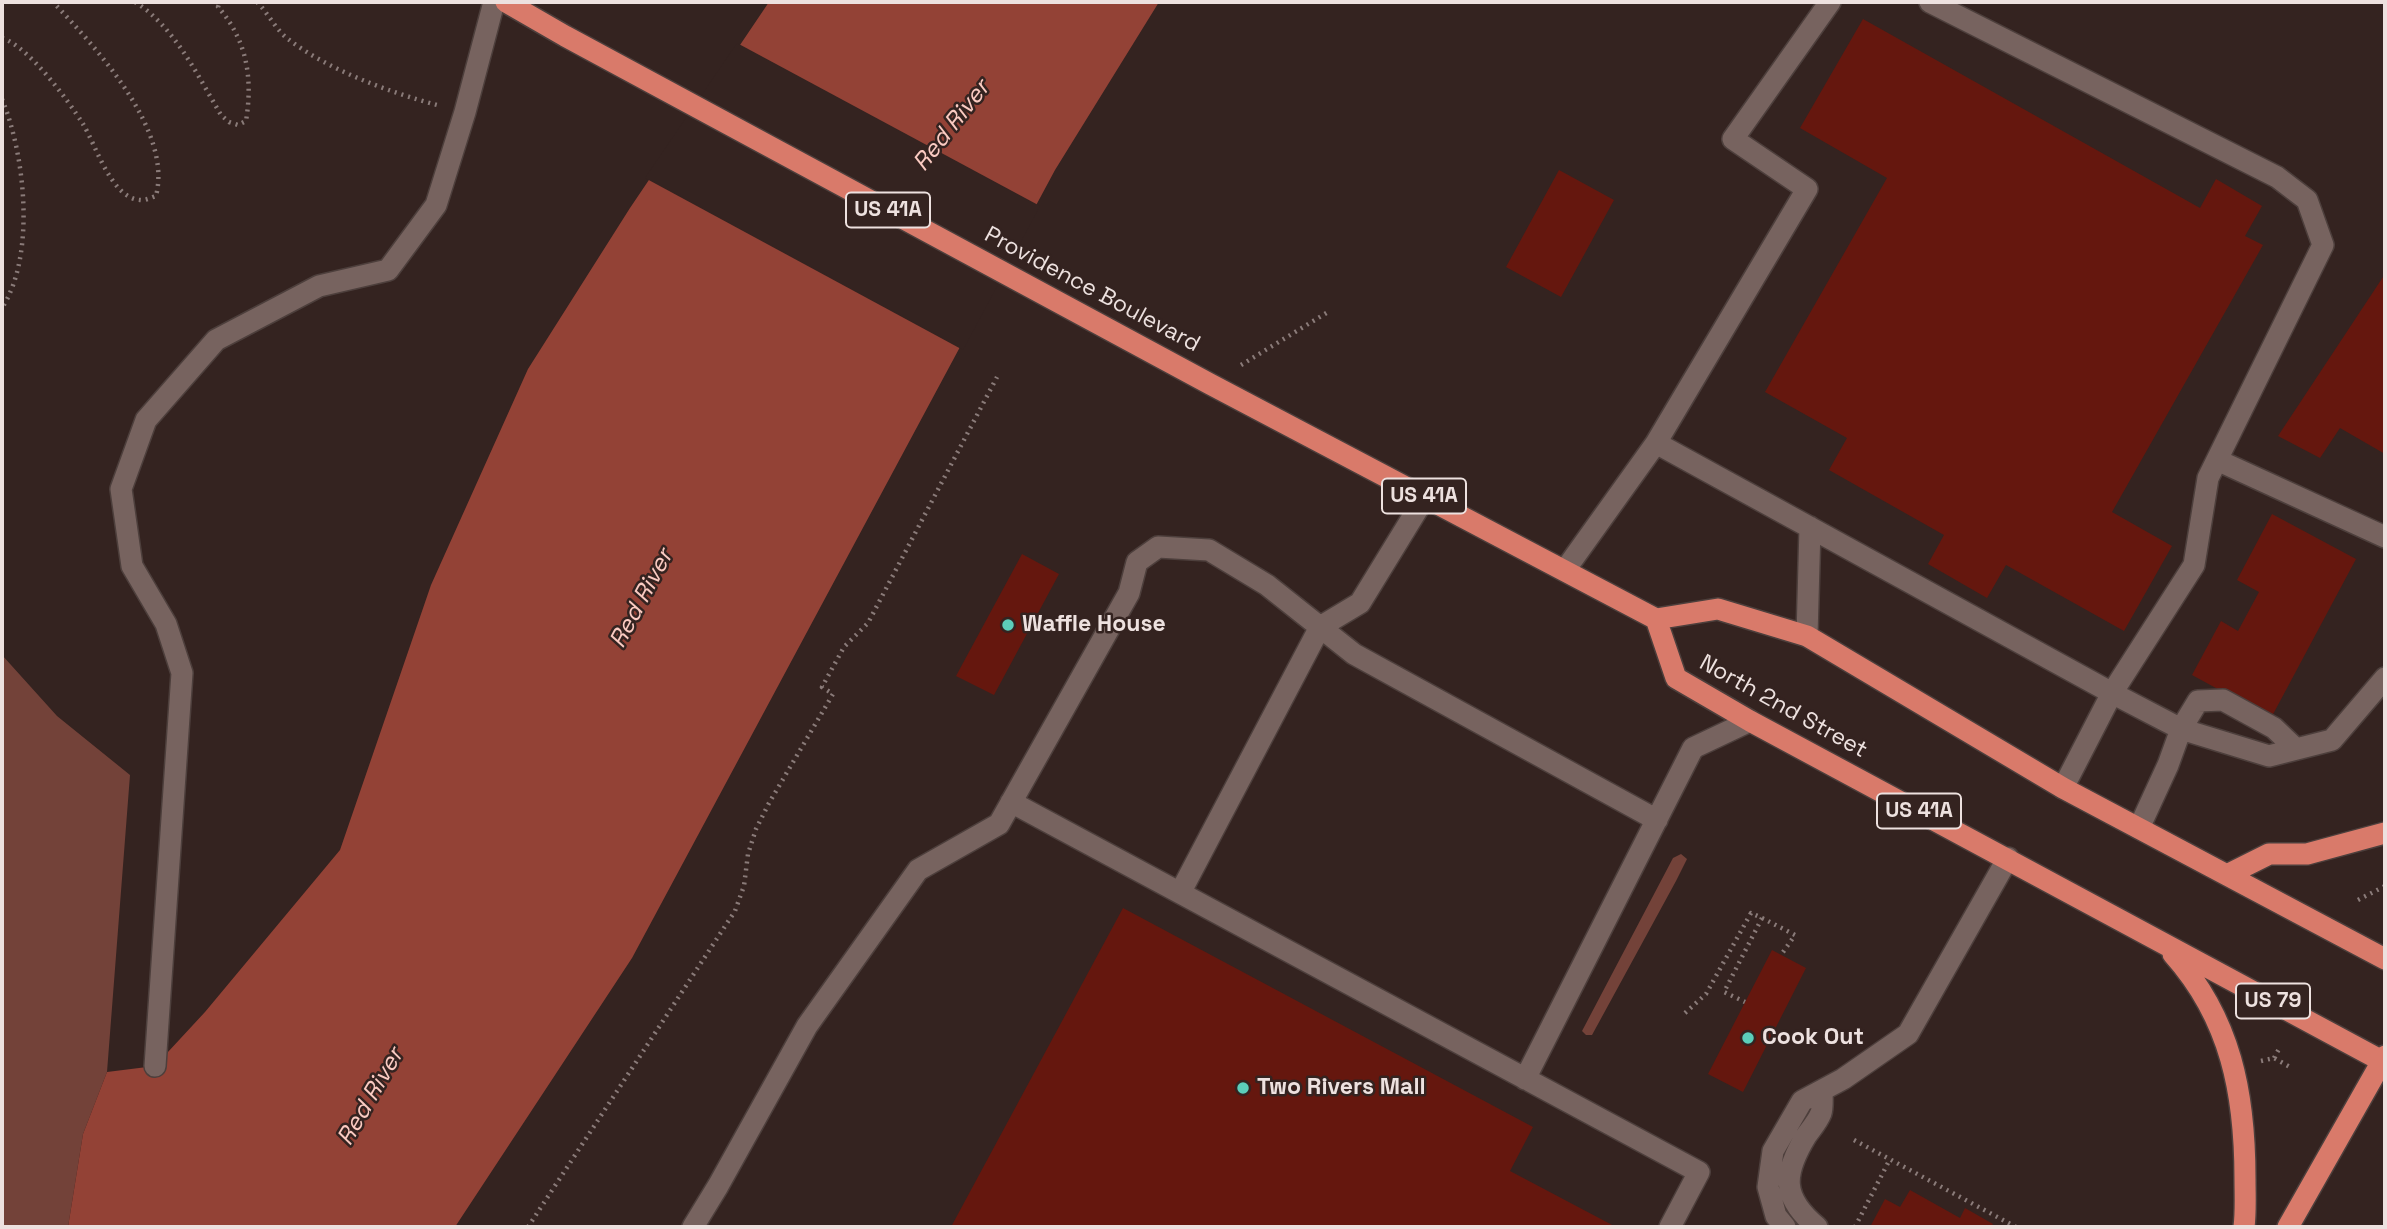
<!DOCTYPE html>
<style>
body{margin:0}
#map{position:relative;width:2387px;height:1229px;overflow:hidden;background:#342320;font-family:"Space Grotesk",sans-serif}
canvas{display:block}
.frame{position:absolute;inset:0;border:4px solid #ede1df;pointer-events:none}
</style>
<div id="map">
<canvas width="2387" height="1229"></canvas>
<div class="frame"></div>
</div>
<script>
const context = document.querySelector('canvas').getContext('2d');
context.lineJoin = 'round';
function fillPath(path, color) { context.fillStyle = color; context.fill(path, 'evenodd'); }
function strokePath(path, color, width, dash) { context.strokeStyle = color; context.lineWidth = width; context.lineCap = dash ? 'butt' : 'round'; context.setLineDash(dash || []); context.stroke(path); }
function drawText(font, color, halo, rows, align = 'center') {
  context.font = font + ' "Space Grotesk",sans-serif'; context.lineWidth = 5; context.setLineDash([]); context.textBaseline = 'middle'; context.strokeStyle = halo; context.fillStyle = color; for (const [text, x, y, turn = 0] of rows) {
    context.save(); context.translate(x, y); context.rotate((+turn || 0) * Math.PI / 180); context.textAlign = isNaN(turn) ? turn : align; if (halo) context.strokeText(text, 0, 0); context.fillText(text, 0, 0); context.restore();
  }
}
fillPath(new Path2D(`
 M 2,655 L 57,716 L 130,775 L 107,1072 L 83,1134 L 68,1227 L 2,1227 Z
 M 1681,854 L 1687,859 L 1676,881 L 1592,1035 L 1586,1035 L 1582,1031 L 1673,858 Z`), '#734239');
fillPath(new Path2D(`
 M 769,2 L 1159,2 L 1055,170 L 632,958 L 455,1227 L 68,1227 L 83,1134 L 107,1072 L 155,1066 L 205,1012 L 340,850 L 431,585 L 528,369 L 630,208 Z`), '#934236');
fillPath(new Path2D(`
 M 737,43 L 1040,206 L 963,350 L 645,178 Z`), '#342320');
fillPath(new Path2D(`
 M 1863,19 L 2200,208 L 2216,179 L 2262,206 L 2245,236 L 2263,245 L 2112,512 L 2172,546 L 2124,631 L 2006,565 L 1987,598 L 1928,564 L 1944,535 L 1829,470 L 1847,438 L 1765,392 L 1887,178 L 1800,128 Z
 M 1559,170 L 1614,200 L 1561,297 L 1506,267 Z
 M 2385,274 L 2385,454 L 2340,428 L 2320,458 L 2278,436 Z
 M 2272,514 L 2356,559 L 2271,718 L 2192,675 L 2221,621 L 2238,631 L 2259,592 L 2237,580 Z
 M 1022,554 L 1059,574 L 994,695 L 956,676 Z
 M 1123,908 L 1533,1127 L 1510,1171 L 1616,1227 L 951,1227 Z
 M 1772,950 L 1806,968 L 1743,1092 L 1708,1074 Z
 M 1910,1190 L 1960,1218 L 1965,1208 L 1993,1224 L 1991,1227 L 1870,1227 L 1885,1199 L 1900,1207 Z`), '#65170e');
const minor = new Path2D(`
 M 1930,2 L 2277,177 L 2307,200 L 2323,245 L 2208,478 L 2194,565 L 2112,693 L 2063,788
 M 1656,443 L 1807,189 L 1733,139 L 1830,2
 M 2217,460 L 2385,537
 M 1565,570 L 1656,443 L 2112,693 L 2181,729 L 2269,756 L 2332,740 L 2385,678
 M 1807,636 L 1810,527
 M 1011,802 L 1699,1172 L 1670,1227
 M 2139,828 L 2168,765 L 2181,729 L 2198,701 L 2223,700 L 2274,728 L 2296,749
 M 1180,893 L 1320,627 L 1360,603 L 1425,497
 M 155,1066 L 182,673 L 166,624 L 132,566 L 121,489 L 146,420 L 216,340 L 319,286 L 388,270 L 436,205 L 465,112 L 494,2
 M 1525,1079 L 1693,748 L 1750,721
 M 693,1227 L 718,1186 L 807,1026 L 918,870 L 999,824 L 1129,593 L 1137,562 L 1158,547 L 1209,550 L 1267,585 L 1354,654 L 1657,820
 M 1785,1227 L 1776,1216 L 1768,1187 L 1773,1151 L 1802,1101 L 1843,1079 L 1908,1034 L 2008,858
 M 1817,1227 C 1781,1197 1783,1174 1806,1136 C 1811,1129 1818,1121 1821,1113 C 1823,1107 1822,1097 1822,1091`);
const highway = new Path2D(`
 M 506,2 L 565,36 L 1210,384 L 1656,619
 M 1656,619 L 1676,678 L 1750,721 L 2382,1061
 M 1656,619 L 1718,609 L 1807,636 L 2063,788 L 2385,959
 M 2227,875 L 2269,854 L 2307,854 L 2385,833
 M 2173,954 C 2231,1019 2245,1094 2245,1179 C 2245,1195 2246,1211 2244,1227
 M 2288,1227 L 2385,1056`);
strokePath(minor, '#4d3f3c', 24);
strokePath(highway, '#4d3f3c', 24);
strokePath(new Path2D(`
 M 135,2 C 174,26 198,76 221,115 L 229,122 L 238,125 L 246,121 C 253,78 247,40 218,7 L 220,2
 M 257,2 C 268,13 276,30 288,39 C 328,70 389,92 437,105
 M 2,38 C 28,46 68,100 83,124 C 96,145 111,198 140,200 C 145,201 152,197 156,196 C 173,129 95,47 53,2
 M 2,99 C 25,155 36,255 2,308
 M 1241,365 L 1328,312
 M 2358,900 L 2385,886
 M 1762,918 L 1795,935 L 1781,955
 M 1685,1013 L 1706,994 L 1751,913 L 1762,918 L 1724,992 L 1745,1002
 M 2274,1058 L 2280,1047
 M 2261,1061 L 2274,1058 L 2290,1067
 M 1854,1140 L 2016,1227
 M 528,1227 L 735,911 L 744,886 L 748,854 L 756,829 L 769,803 L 833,694 L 822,687 L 844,647 L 868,623 L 997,377
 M 1855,1227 L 1890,1159`), '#8a7b79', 4.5, [2, 5]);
strokePath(minor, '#77635f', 21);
strokePath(highway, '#d97a6a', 21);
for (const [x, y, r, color] of [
 [1008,625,7,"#5cceba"],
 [1748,1038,7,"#5cceba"],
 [1243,1088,7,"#5cceba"]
]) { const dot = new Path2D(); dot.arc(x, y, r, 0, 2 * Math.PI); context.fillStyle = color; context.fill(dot); strokePath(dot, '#342320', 2.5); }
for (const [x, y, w] of [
 [888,210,84],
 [1424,496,84],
 [1919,811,84],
 [2273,1001,74]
]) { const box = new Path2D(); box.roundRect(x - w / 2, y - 17.5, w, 35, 5); context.fillStyle = '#342320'; context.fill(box); strokePath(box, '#ede1df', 2); }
drawText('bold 21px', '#ede1df', null, [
 ["US 41A",888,210],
 ["US 41A",1424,496],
 ["US 41A",1919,811],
 ["US 79",2273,1001]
]);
drawText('23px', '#ede1df', '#342320', [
 ["Providence Boulevard",1092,290,28],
 ["North 2nd Street",1783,707,29]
]);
drawText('bold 23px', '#ede1df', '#342320', [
 ["Waffle House",1022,625],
 ["Cook Out",1762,1038],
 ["Two Rivers Mall",1257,1088]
], 'left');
drawText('italic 24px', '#fbcbc2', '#342320', [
 ["Red River",952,126,-52],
 ["Red River",642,599,-62],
 ["Red River",371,1097,-60]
]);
</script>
